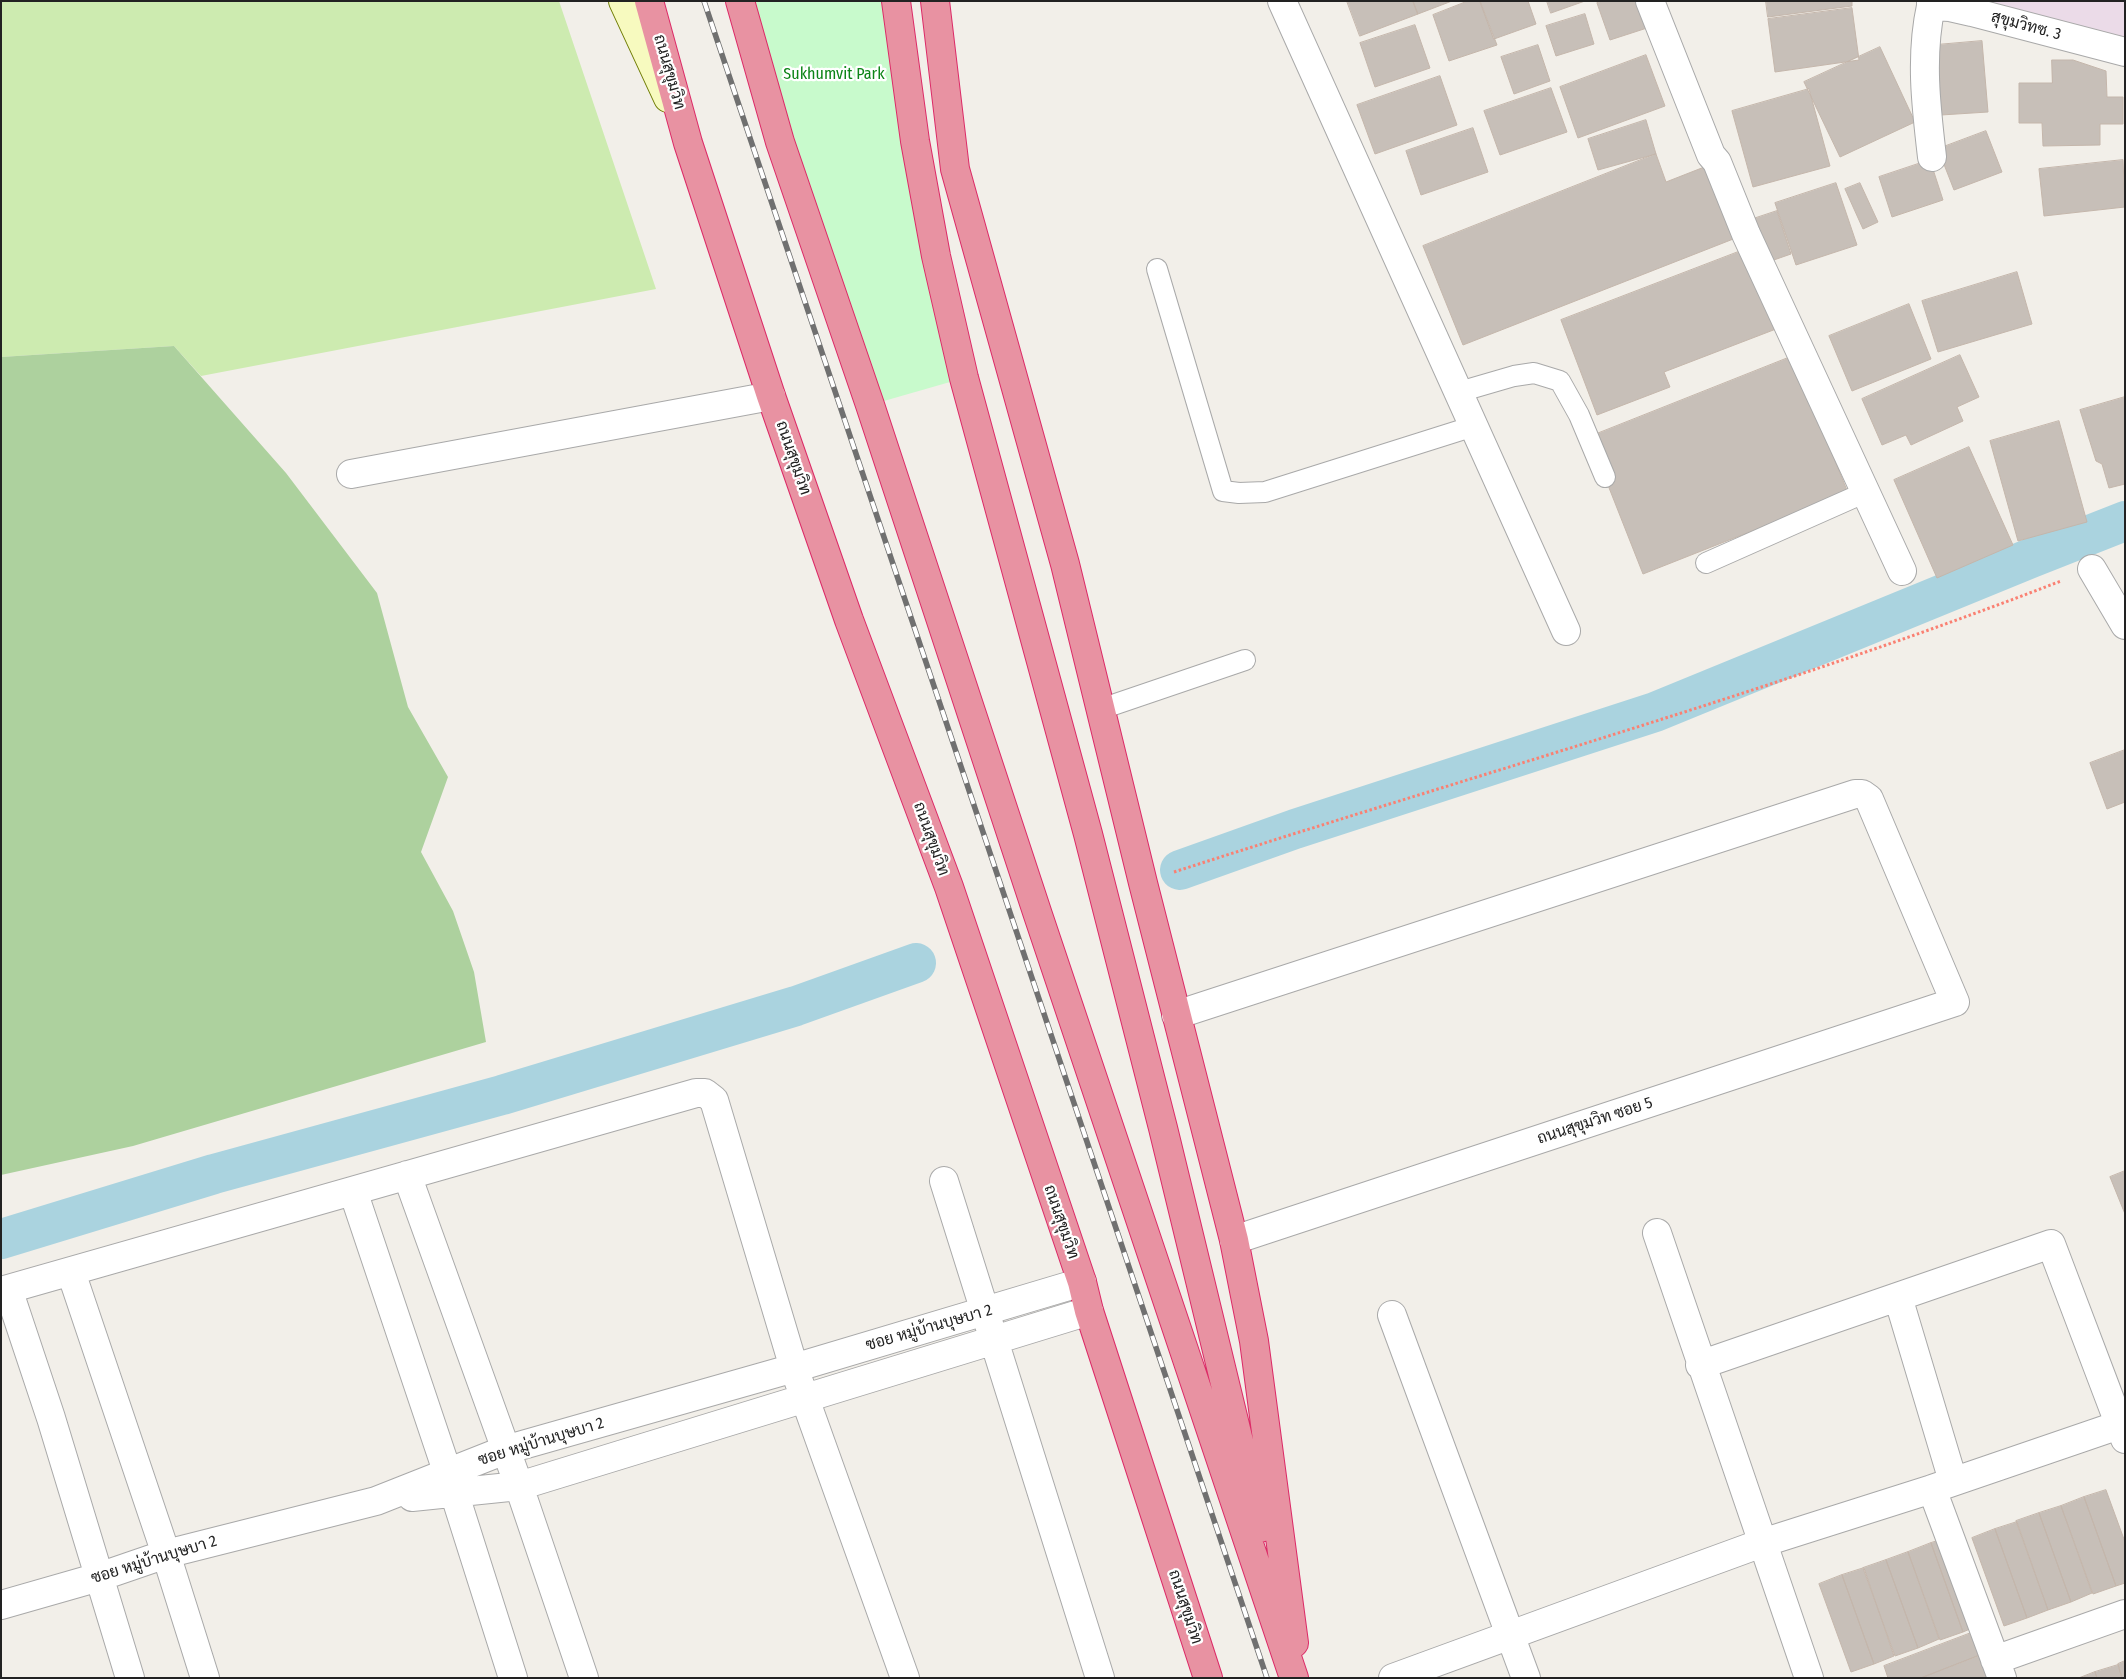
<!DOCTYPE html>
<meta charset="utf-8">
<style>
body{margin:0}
#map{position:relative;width:2126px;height:1679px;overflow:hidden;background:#f2efe9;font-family:"Fira Sans Condensed",sans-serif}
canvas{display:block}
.frame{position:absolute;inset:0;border:2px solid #222;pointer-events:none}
</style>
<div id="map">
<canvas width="2126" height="1679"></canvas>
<div class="frame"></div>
</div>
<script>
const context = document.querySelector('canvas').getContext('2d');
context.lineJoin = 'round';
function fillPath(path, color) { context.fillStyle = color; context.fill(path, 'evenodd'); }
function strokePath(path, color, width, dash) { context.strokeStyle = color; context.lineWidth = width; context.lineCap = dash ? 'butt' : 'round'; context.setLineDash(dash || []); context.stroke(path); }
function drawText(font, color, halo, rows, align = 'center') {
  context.font = font + ' "Fira Sans Condensed",Sarabun,sans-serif'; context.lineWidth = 4.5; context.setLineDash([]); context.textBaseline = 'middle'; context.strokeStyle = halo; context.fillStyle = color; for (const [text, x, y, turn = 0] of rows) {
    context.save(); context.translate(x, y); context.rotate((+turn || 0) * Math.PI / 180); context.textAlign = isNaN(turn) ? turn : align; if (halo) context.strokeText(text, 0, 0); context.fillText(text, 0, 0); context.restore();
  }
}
fillPath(new Path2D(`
 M 1957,1 L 2125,1 L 2125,47 Z`), '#ebdbe8');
fillPath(new Path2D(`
 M 1,1 L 559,1 L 656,289 L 201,376 L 174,346 L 1,357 Z`), '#cdebb0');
fillPath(new Path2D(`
 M 174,346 L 286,473 L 377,593 L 408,707 L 448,777 L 421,852 L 453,911 L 474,972 L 486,1042 L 133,1146 L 1,1175 L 1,357 Z`), '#add19e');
fillPath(new Path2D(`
 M 740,1 L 896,1 L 964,378 L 870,405 Z`), '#c8facc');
strokePath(new Path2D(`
 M 1180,870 L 1295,829 L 1655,712 L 2031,558 L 2125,521
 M 1,1239 L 214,1174 L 502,1095 L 796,1006 L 916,963`), '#aad3df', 40);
const building = new Path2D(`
 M 1347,1 L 1413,1 L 1418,14 L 1360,36 Z
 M 1413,1 L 1452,1 L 1418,14 Z
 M 1468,1 L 1480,1 L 1497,45 L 1449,61 L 1433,15 Z
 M 1480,1 L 1528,1 L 1536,24 L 1494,39 Z
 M 1547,1 L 1585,1 L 1551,13 Z
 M 1603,1 L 1637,1 L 1647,28 L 1610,40 L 1597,3 Z
 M 1766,1 L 1852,1 L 1852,6 L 1768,17 Z
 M 1852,8 L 1859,60 L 1775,72 L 1768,19 Z
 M 1585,14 L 1594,44 L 1556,56 L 1546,26 Z
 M 1415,25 L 1430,68 L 1375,87 L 1360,43 Z
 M 1982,41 L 1988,112 L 1941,115 L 1936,45 Z
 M 1538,45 L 1550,81 L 1514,94 L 1501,57 Z
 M 1880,47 L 1915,122 L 1840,157 L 1804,82 Z
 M 1646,55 L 1665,106 L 1578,138 L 1560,87 Z
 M 2052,60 L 2073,60 L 2106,71 L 2107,97 L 2123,97 L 2123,124 L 2100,124 L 2100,145 L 2043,146 L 2042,123 L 2019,123 L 2019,83 L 2052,83 Z
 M 1440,76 L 1457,125 L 1375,154 L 1357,105 Z
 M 1551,88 L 1567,132 L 1500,155 L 1484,111 Z
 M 1809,89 L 1830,166 L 1753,187 L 1732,111 Z
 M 1646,120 L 1656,154 L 1598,170 L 1588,139 Z
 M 1473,128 L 1488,172 L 1421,195 L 1406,151 Z
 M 1986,131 L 2002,172 L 1954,190 L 1938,149 Z
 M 1656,154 L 1666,182 L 1717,162 L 1746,234 L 1463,345 L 1423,246 Z
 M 1930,160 L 1943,200 L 1892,217 L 1879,177 Z
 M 2123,160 L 2125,207 L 2044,216 L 2039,169 Z
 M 1836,183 L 1857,245 L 1796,265 L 1775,203 Z
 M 1860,183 L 1878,222 L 1863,229 L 1845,189 Z
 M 1777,211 L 1791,254 L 1768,262 L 1753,219 Z
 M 1746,249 L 1776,329 L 1664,372 L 1670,387 L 1597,415 L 1561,320 Z
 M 2017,272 L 2032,324 L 1938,352 L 1922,301 Z
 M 1909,304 L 1931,359 L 1852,391 L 1829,336 Z
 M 1960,355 L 1979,397 L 1957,407 L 1963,421 L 1911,445 L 1906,435 L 1882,445 L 1862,399 Z
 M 1793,356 L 1848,493 L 1643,574 L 1589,437 Z
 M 2125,397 L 2125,484 L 2109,488 L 2102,464 L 2096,461 L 2080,410 Z
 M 2059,421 L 2087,522 L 2018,541 L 1990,441 Z
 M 1969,447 L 2013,545 L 1937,578 L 1894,480 Z
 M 2125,750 L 2125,802 L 2107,809 L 2090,763 Z
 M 2125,1171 L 2125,1214 L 2110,1177 Z
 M 2106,1490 L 2125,1542 L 2125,1583 L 2116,1586 L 2084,1497 Z
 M 2084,1497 L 2116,1586 L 2093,1594 L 2061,1506 Z
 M 2061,1506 L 2092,1593 L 2071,1602 L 2039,1513 Z
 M 2039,1513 L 2071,1602 L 2048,1610 L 2016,1521 Z
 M 2017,1522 L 2048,1610 L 2027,1618 L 1995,1529 Z
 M 1995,1529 L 2027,1618 L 2004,1626 L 1972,1538 Z
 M 1953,1536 L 1984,1623 L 1963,1632 L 1931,1543 Z
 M 1931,1543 L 1963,1632 L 1940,1640 L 1908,1552 Z
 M 1908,1552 L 1939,1639 L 1918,1648 L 1886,1560 Z
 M 1886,1560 L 1918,1648 L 1895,1656 L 1863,1568 Z
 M 1864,1568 L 1894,1656 L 1874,1664 L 1842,1575 Z
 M 1842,1575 L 1874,1664 L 1851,1672 L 1819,1584 Z
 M 1971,1633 L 1980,1655 L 1921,1678 L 1888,1678 L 1884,1666 Z
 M 1981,1655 L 1988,1678 L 1921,1678 Z
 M 2125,1661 L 2125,1678 L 2122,1678 L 2118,1664 Z
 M 2118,1665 L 2122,1678 L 2097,1678 L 2095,1672 Z
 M 2095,1672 L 2097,1678 L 2079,1678 Z`);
fillPath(building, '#c7bfb8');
strokePath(building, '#c4b6ab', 1);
const lane = new Path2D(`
 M 1157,269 L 1223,491 L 1239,493 L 1265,492 L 1474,426
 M 1459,392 L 1514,376 L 1534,373 L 1560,381 L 1579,415 L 1605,477
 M 1706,563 L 1866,492
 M 1101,709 L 1245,660`);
const street = new Path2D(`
 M 1282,1 L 1566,631
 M 1650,1 L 1711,155 L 1717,162 L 1746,234 L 1902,571
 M 1931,1 L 1931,6 L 1950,7 L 1972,12 L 2125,52
 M 1931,6 C 1920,56 1926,106 1932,157
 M 351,474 L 771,396
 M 2092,569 L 2125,625
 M 1176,1015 L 1855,794 L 1862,794 L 1869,799 L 1955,1002 L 1234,1240
 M 407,1175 L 519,1486 L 584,1678
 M 944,1181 L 1100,1678
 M 353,1191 L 454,1492 L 513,1678
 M 1657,1233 L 1809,1678
 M 71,1272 L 166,1554 L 205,1678
 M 8,1289 L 51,1418 L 130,1678
 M 1,1291 L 696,1093 L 705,1093 L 714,1100 L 794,1368 L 905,1678
 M 1898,1297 L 1953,1481
 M 1392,1315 L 1526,1678
 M 1700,1365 L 2051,1244 L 2125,1439
 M 1932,1489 L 2002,1678
 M 412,1497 L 519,1486 L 1089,1311
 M 1,1605 L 99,1577 L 166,1554 L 376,1501 L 505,1450 L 794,1368 L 1082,1282
 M 1995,1660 L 2125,1614
 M 1393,1678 L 1762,1543 L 1932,1489 L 2119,1425`);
const secondary = new Path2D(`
 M 623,1 L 668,98`);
const highway = new Path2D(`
 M 649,1 L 688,143 L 771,396 L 849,620 L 949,887 L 1082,1282 L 1089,1311 L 1208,1678
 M 740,1 L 780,142 L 870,405 L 1038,915 L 1294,1678
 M 896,1 L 915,141 L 936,256 L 964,378 L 1088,834 L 1163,1128 L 1260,1528
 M 935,1 L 955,169 L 1065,564 L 1143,883 L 1234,1240 L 1254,1341 L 1294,1643`);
strokePath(lane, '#a9a9a9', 22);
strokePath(street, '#a9a9a9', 30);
strokePath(secondary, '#707d05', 30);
strokePath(highway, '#dc2a67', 30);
strokePath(new Path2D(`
 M 1174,872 C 1470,776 1771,693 2061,581`), '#fa8072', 3, [2.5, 2.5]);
strokePath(lane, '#fff', 20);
strokePath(street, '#fff', 28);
strokePath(secondary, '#f7fabf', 28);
strokePath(highway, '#e892a2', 28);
const rail = new Path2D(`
 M 704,1 L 1267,1678`);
strokePath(rail, '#707070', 5.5);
strokePath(rail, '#fff', 4, [11]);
drawText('16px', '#222', '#fff', [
 ["สุขุมวิทซ. 3",2026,26,15],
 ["ถนนสุขุมวิท",669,72,74],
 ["ถนนสุขุมวิท",793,458,71],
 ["ถนนสุขุมวิท",931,839,70],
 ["ถนนสุขุมวิท ซอย 5",1595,1121,-18],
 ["ถนนสุขุมวิท",1061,1222,71],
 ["ซอย หมู่บ้านบุษบา 2",929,1328,-16],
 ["ซอย หมู่บ้านบุษบา 2",541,1442,-17],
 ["ซอย หมู่บ้านบุษบา 2",154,1560,-17],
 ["ถนนสุขุมวิท",1185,1607,72]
]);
drawText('16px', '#0c8416', '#fff', [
 ["Sukhumvit Park",834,75]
]);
</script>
